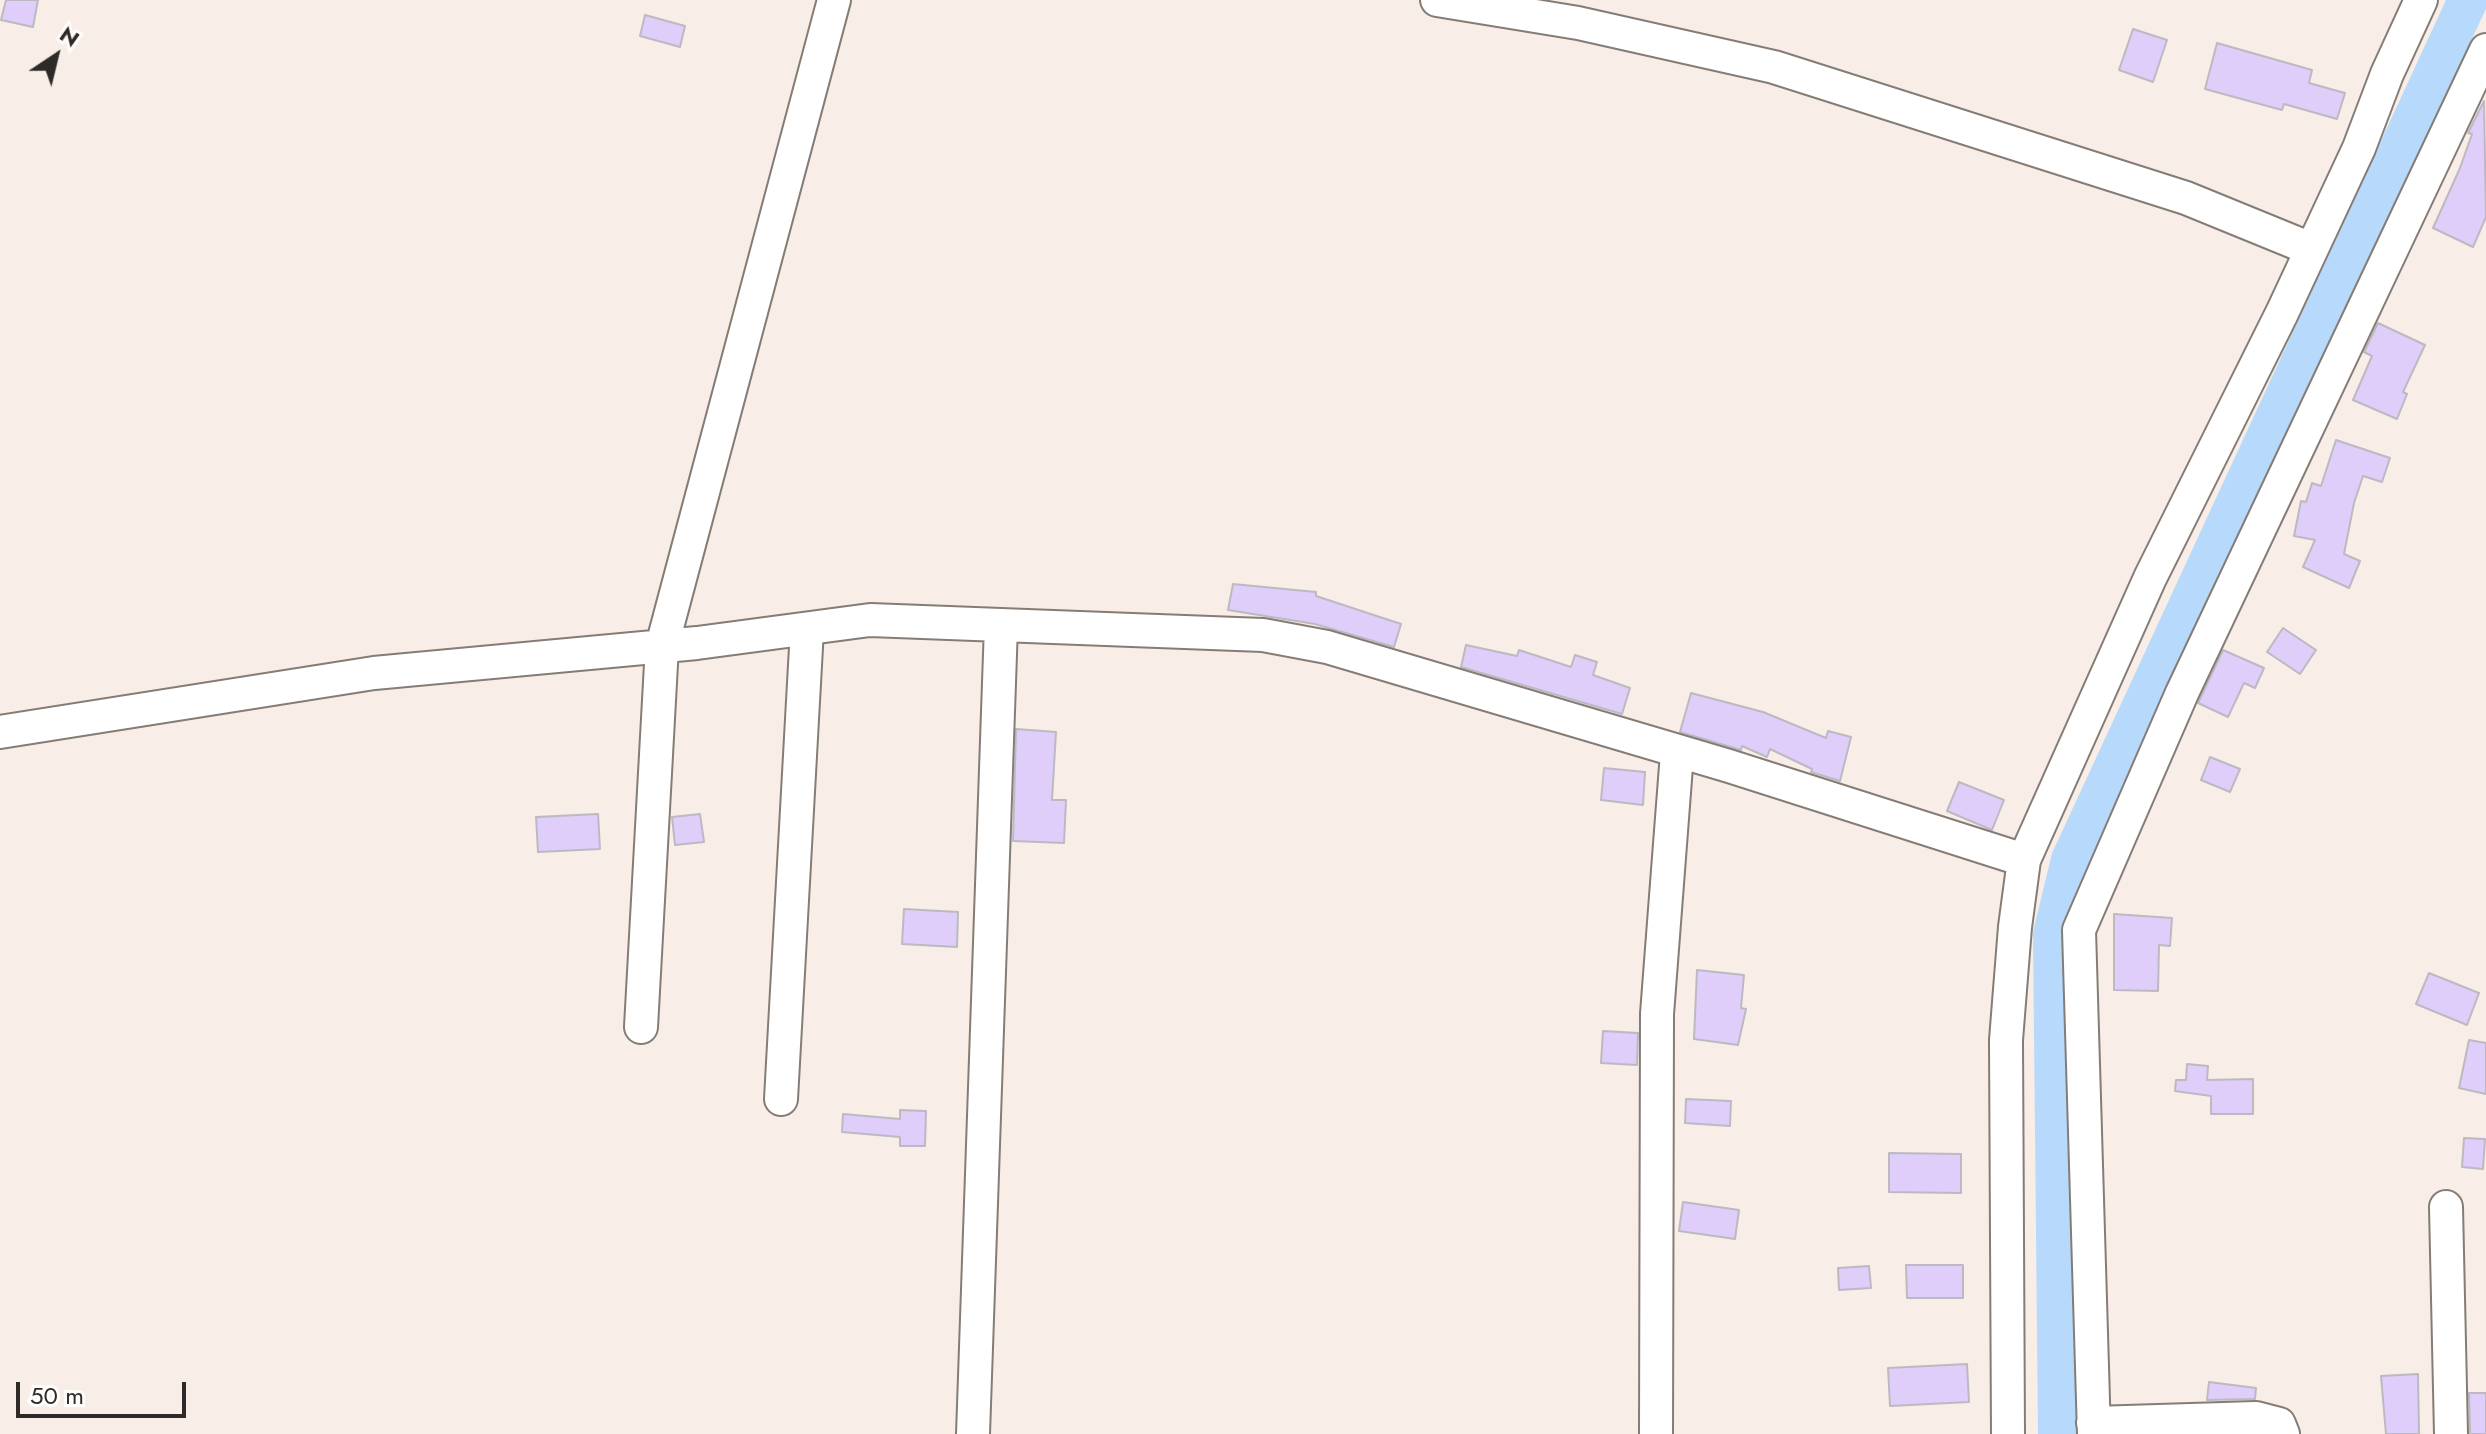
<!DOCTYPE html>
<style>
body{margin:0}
#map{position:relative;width:2486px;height:1434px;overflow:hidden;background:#f8eee7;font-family:Jost,sans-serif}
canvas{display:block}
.north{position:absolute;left:16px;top:16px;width:80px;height:80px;-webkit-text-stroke:6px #fffdfc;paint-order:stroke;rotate:35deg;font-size:22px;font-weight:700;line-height:32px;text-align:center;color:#2d2a27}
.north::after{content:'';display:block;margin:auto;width:28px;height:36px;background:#2d2a27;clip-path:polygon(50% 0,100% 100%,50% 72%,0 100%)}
.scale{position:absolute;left:16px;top:1382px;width:170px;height:36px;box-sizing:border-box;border:4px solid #2d2a27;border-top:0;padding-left:10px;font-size:24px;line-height:28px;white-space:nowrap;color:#2d2a27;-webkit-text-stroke:6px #fffdfc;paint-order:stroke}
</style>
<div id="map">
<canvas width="2486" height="1434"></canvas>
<div class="north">N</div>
<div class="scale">50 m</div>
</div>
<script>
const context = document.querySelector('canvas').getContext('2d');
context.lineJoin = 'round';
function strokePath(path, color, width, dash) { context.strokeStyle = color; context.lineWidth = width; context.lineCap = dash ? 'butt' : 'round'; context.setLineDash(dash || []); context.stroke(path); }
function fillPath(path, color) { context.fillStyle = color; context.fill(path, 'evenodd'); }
strokePath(new Path2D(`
 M 2058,1434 L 2053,934 L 2071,860 L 2468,0`), '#b7dafc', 40);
const building = new Path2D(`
 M 6,0 L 38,0 L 33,27 L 1,20 Z
 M 645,15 L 685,26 L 680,47 L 640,36 Z
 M 2133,29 L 2167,40 L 2153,82 L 2119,70 Z
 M 2217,43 L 2312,70 L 2309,83 L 2345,93 L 2337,119 L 2284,104 L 2282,110 L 2205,89 Z
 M 2484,101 L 2486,217 L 2473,247 L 2433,228 L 2460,168 L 2472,134 L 2468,133 Z
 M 2378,323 L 2425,345 L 2403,392 L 2407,394 L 2397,419 L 2353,400 L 2372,356 L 2364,352 Z
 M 2336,440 L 2390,458 L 2382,482 L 2363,476 L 2354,503 L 2344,554 L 2360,561 L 2349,588 L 2303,567 L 2315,540 L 2294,536 L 2301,501 L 2306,502 L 2312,483 L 2321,486 Z
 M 1233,584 L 1316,592 L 1316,596 L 1401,624 L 1394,647 L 1315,624 L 1228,610 Z
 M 2283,628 L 2316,650 L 2300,674 L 2267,652 Z
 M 1466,645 L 1517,656 L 1519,650 L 1571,667 L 1575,655 L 1597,662 L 1593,675 L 1630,688 L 1622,714 L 1461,667 Z
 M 2223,650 L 2264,668 L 2255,688 L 2244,683 L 2228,717 L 2198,703 Z
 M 1691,693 L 1763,712 L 1826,738 L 1828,731 L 1851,737 L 1840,781 L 1811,772 L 1812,769 L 1770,749 L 1767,757 L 1742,746 L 1741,750 L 1680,732 Z
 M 1016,729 L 1056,732 L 1052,800 L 1066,800 L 1064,843 L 1013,841 Z
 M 2210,757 L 2240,769 L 2230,792 L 2201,780 Z
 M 1604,768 L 1645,772 L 1643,805 L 1601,800 Z
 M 1959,782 L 2004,800 L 1992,830 L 1947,811 Z
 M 598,814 L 600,849 L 538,852 L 536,817 Z
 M 700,814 L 704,842 L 675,845 L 672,817 Z
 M 904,909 L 958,912 L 957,947 L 902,944 Z
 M 2114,914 L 2172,918 L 2170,946 L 2159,945 L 2158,991 L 2114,990 Z
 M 1697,970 L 1744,975 L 1741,1008 L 1746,1009 L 1738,1045 L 1694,1039 Z
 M 2429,973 L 2479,993 L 2467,1025 L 2416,1004 Z
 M 1603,1031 L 1638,1033 L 1637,1065 L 1601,1063 Z
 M 2469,1040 L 2486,1043 L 2486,1094 L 2459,1088 Z
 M 2187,1064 L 2208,1066 L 2207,1080 L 2253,1079 L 2253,1114 L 2211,1114 L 2211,1096 L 2175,1091 L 2176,1080 L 2186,1080 Z
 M 1686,1099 L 1731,1101 L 1730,1126 L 1685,1123 Z
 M 900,1110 L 926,1111 L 925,1146 L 900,1146 L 900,1137 L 842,1132 L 843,1114 L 900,1119 Z
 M 2464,1138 L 2485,1139 L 2483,1169 L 2462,1167 Z
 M 1889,1153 L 1961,1154 L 1961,1193 L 1889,1192 Z
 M 1683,1202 L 1739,1210 L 1735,1239 L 1679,1231 Z
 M 1906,1265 L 1963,1265 L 1963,1298 L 1907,1298 Z
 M 1869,1266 L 1871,1288 L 1839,1290 L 1838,1268 Z
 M 1967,1364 L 1969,1402 L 1890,1406 L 1888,1368 Z
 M 2418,1374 L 2419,1434 L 2386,1434 L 2381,1376 Z
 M 2209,1382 L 2256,1388 L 2255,1399 L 2207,1400 Z
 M 2469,1393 L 2486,1393 L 2486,1434 L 2470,1434 Z`);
fillPath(building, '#decef9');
strokePath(building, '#bcb9c2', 2);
const minor = new Path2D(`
 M 1437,0 L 1578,23 L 1774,67 L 2186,198 L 2311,249
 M 0,732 L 374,673 L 697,643 L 870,620 L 1263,635 L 1327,647 L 1729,766 L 2024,860
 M 641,1027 L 662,646 L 834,0
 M 781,1099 L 807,629
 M 2446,1207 L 2451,1434
 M 2093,1423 L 2256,1418 L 2279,1424 L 2283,1434
 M 973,1434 L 1001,625
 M 1656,1434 L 1657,1014 L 1677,753
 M 2008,1434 L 2006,1040 L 2015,927 L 2024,860 L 2150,578 L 2282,313 L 2359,148 L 2387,74 L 2421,0
 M 2094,1434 L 2079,930 L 2182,693 L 2486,50`);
strokePath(minor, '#857c76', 36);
strokePath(minor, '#fff', 32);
</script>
